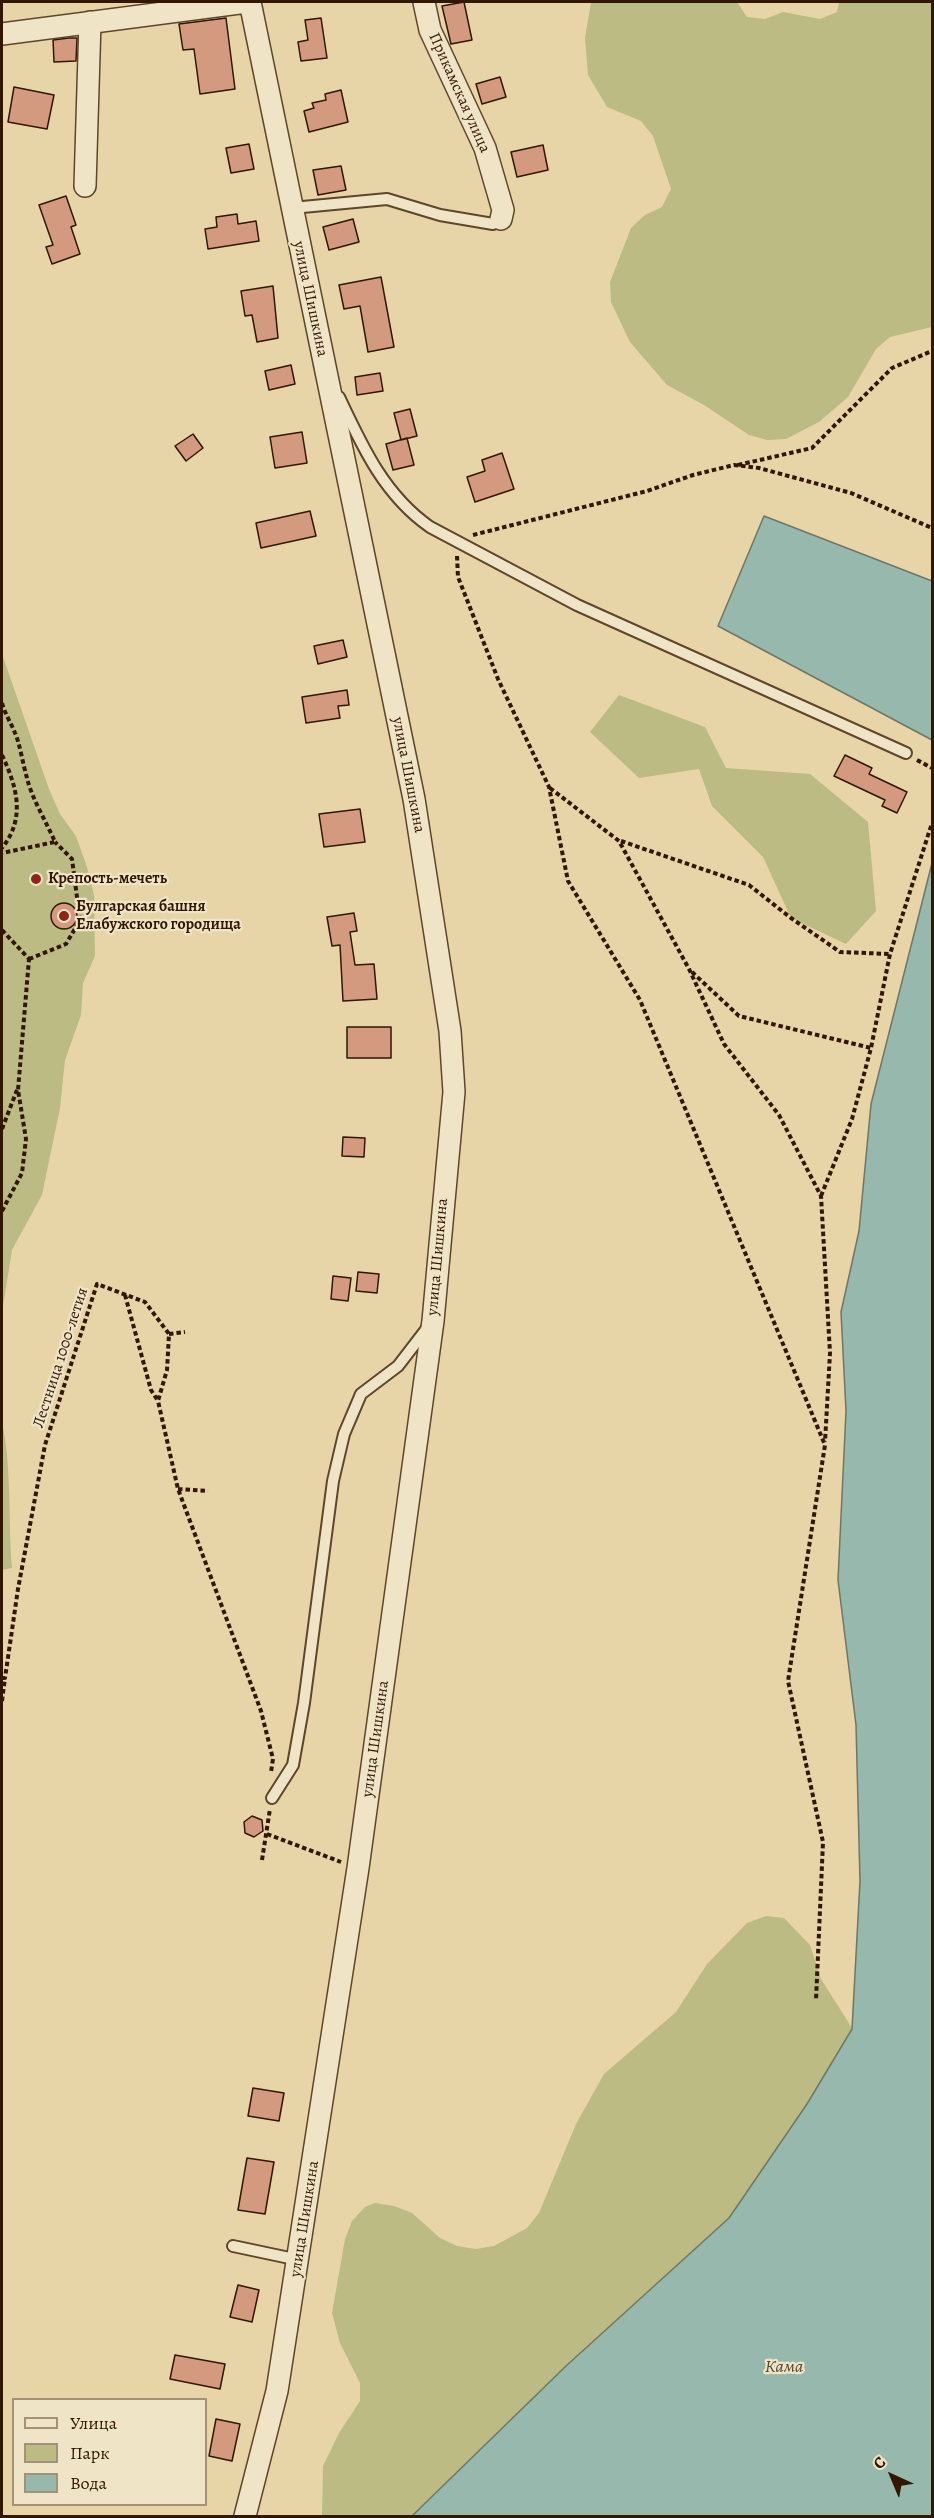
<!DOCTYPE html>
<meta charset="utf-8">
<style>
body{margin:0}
#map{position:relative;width:934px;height:2518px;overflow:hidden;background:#e7d5a8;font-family:Alegreya,serif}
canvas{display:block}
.frame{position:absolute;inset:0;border:3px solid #311600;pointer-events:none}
.legend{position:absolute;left:12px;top:2398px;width:195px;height:108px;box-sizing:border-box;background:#efe4c6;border:2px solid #a39277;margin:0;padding:8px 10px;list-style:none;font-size:18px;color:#311600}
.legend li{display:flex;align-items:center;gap:12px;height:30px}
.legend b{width:30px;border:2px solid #a39277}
.north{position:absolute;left:862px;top:2446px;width:60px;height:60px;-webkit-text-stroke:4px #efe4c6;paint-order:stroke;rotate:316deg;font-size:16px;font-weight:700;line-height:24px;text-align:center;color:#311600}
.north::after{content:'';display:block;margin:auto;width:21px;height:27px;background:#311600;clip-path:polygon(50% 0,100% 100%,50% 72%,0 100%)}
</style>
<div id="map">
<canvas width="934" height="2518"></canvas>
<div class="frame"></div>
<ul class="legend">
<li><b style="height:8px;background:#efe4c6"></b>Улица</li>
<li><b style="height:16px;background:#bcbb83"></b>Парк</li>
<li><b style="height:16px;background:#97b8ac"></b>Вода</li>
</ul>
<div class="north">С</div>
</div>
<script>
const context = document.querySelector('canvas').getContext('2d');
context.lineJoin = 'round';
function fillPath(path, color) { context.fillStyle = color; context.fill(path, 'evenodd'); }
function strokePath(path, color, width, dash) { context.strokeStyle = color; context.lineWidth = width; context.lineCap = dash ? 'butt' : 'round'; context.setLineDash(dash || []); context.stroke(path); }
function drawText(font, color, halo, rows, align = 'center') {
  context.font = font + ' Alegreya,serif'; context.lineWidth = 4.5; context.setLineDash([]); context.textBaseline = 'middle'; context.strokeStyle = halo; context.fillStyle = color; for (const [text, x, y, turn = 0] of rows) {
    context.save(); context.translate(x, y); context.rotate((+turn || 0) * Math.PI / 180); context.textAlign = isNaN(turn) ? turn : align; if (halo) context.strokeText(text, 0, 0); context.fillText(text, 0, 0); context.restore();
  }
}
fillPath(new Path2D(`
 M 591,2 L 737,2 L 747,17 L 765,19 L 783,12 L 820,19 L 837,12 L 839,2 L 932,2 L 932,327 L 890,337 L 876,349 L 848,397 L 819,422 L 786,439 L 767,440 L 749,435 L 704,405 L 667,385 L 630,342 L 611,302 L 610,282 L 631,228 L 645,215 L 662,207 L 671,189 L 653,136 L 641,121 L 607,107 L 588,75 L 585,38 Z
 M 2,654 L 49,789 L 60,814 L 76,836 L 87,867 L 94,895 L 95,956 L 83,983 L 81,1015 L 65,1060 L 60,1108 L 42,1195 L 12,1250 L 2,1312 Z
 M 619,695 L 705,727 L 726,768 L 810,774 L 868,822 L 876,911 L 846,944 L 791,918 L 763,857 L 712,806 L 699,769 L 639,778 L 590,732 Z
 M 2,1422 C 12,1469 8,1519 12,1568 L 2,1570 Z
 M 766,1916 L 784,1918 L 810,1945 L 821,1979 L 852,2028 L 807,2104 L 729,2218 L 566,2366 L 412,2516 L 322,2516 L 323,2466 L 339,2433 L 360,2401 L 360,2383 L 340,2343 L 332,2313 L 345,2239 L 352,2221 L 365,2207 L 375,2203 L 394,2206 L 412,2213 L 440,2238 L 457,2246 L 476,2249 L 494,2246 L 527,2228 L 539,2213 L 576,2124 L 604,2074 L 676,2012 L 707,1964 L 747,1923 Z`), '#bcbb83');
const water = new Path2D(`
 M 764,516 L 932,581 L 932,740 L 718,626 Z
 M 932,863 L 932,2516 L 412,2516 L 566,2366 L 729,2218 L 807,2104 L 852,2029 L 860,1881 L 856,1725 L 838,1580 L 846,1411 L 841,1312 L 859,1231 L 871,1104 Z`);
fillPath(water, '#97b8ac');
strokePath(water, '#6e7767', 1.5);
const building = new Path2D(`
 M 464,2 L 472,40 L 451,44 L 442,6 Z
 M 226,18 L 235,89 L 200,94 L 194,49 L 183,50 L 179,24 Z
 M 321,18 L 327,58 L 301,61 L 298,42 L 308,40 L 305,20 Z
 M 69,38 L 77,38 L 76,61 L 54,62 L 53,40 Z
 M 500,77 L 506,97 L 482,104 L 476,84 Z
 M 14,87 L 54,95 L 47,129 L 8,122 Z
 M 341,90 L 348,122 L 309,132 L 304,111 L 314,108 L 312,103 L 326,100 L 325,94 Z
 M 249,144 L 254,169 L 231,173 L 226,148 Z
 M 543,145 L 548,170 L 517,177 L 511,152 Z
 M 341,166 L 346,190 L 318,195 L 313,170 Z
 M 66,196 L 76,225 L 71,227 L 80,254 L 52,264 L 46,247 L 53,245 L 39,205 Z
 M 237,214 L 238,224 L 256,221 L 259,241 L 208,249 L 205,229 L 217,227 L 216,217 Z
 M 353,219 L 359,242 L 329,250 L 323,227 Z
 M 381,277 L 394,347 L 368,352 L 360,306 L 344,309 L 339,285 Z
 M 273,286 L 278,338 L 257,342 L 252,315 L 245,316 L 241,291 Z
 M 291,365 L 295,384 L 269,390 L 265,371 Z
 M 380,373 L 383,391 L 357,395 L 355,377 Z
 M 410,409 L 417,436 L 401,440 L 394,413 Z
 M 302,432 L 307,463 L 275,468 L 270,437 Z
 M 193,434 L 203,448 L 186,461 L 175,446 Z
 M 407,438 L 414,465 L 393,470 L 386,444 Z
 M 502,453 L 514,489 L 475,502 L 467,477 L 485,471 L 482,460 Z
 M 310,511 L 316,536 L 261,548 L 256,523 Z
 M 343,640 L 347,657 L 318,664 L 314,646 Z
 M 347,690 L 349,705 L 338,706 L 340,718 L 306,723 L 302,697 Z
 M 845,755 L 872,768 L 869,774 L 907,792 L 897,813 L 882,806 L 885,800 L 834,776 Z
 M 360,809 L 365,842 L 324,847 L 319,814 Z
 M51 916a13 13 0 1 1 26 0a13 13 0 1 1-26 0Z
 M 354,913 L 357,931 L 350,932 L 355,965 L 374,964 L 377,999 L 343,1001 L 340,945 L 332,946 L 327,917 Z
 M 347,1027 L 391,1027 L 391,1058 L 347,1058 Z
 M 343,1137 L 365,1138 L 364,1157 L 342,1156 Z
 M 358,1272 L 379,1274 L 377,1293 L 356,1291 Z
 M 333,1276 L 351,1278 L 348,1301 L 331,1299 Z
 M 252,1816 L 262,1820 L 263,1831 L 254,1837 L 245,1833 L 244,1822 Z
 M 253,2088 L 284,2093 L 279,2121 L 248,2116 Z
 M 247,2158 L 274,2162 L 265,2214 L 238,2210 Z
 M 238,2285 L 259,2290 L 252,2322 L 230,2317 Z
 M 175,2355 L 225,2364 L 220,2389 L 170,2379 Z
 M 216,2419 L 240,2424 L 232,2461 L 209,2456 Z`);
fillPath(building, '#d49a7f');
strokePath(building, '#311600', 1.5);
const service = new Path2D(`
 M 292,208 L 387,199 L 440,215 L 493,224 L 501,219
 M 339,397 C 362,446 384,495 430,527 L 577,605 L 906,753
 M 272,1798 L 293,1765 L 304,1703 L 333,1481 L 344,1434 L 361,1394 L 398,1366 L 428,1327
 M 233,2246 L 299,2260`);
const minor = new Path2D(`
 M 424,2 L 430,30 L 485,148 L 503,210 L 501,219
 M 2,34 L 247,2
 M 85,186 L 90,22
 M 245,2516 L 277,2391 L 358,1868 L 433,1321 L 454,1092 L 450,1031 L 414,799 L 250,2`);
strokePath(service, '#5e462a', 14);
strokePath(minor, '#5e462a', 24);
strokePath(new Path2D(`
 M 738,465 L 812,448 L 892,368 L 932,351
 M 473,535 L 647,491 L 693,475 L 734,465 L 759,468 L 851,493 L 932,528
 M 457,556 L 458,577 L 498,679 L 549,787 L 568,881 L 640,1000 L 825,1445 L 788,1681 L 823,1842 L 816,2000
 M 2,703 C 5,714 11,723 15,733 C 20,744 23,765 27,778 C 32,799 46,821 55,842 L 2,853
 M 2,755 C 17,787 26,818 2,848
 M 917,760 L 932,768
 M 550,788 L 619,841 L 689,969 L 724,1044 L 779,1115 L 821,1196 L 830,1353 L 825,1442
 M 621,841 L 749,885 L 791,918 L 840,952 L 890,954
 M 2,930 L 29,959
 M 29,959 L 66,944 L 80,920 L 72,859 L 55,842
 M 692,972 L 739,1016 L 871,1048
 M 2,1129 L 17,1090
 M 821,1196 L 852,1119 L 871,1048 L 890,954 L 932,823
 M 2,1211 L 22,1173 L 26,1139 L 18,1090 L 29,959
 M 125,1295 L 151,1390 L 158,1401
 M 169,1334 L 185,1332
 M 178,1489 L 208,1491
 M 2,1678 L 5,1678 L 18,1589 L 45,1445 L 97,1284 L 145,1302 L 169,1334 L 167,1370 L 158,1401 L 178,1489 L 261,1711 L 273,1759 L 271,1772
 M 2,1701 L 5,1678
 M 267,1834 L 341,1862
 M 262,1860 L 270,1809`), '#311600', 4, [4.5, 3]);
strokePath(service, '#efe4c6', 10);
strokePath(minor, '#efe4c6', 21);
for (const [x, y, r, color] of [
 [36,879,6,"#8f2418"],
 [64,916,6,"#8f2418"]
]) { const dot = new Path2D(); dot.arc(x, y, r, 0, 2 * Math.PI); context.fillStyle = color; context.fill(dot); strokePath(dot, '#efe4c6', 2); }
drawText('16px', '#311600', '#efe4c6', [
 ["Прикамская улица",459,93,66],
 ["улица Шишкина",310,299,78],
 ["улица Шишкина",408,775,79],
 ["улица Шишкина",438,1257,-85],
 ["Лестница 1000-летия",61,1358,-72],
 ["улица Шишкина",376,1739,-82],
 ["улица Шишкина",305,2219,-81]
]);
drawText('bold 16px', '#311600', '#efe4c6', [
 ["Крепость-мечеть",48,879],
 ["Булгарская башня",76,907],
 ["Елабужского городища",76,925]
], 'left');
drawText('italic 18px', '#504734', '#efe4c6', [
 ["Кама",784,2368]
]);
</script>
